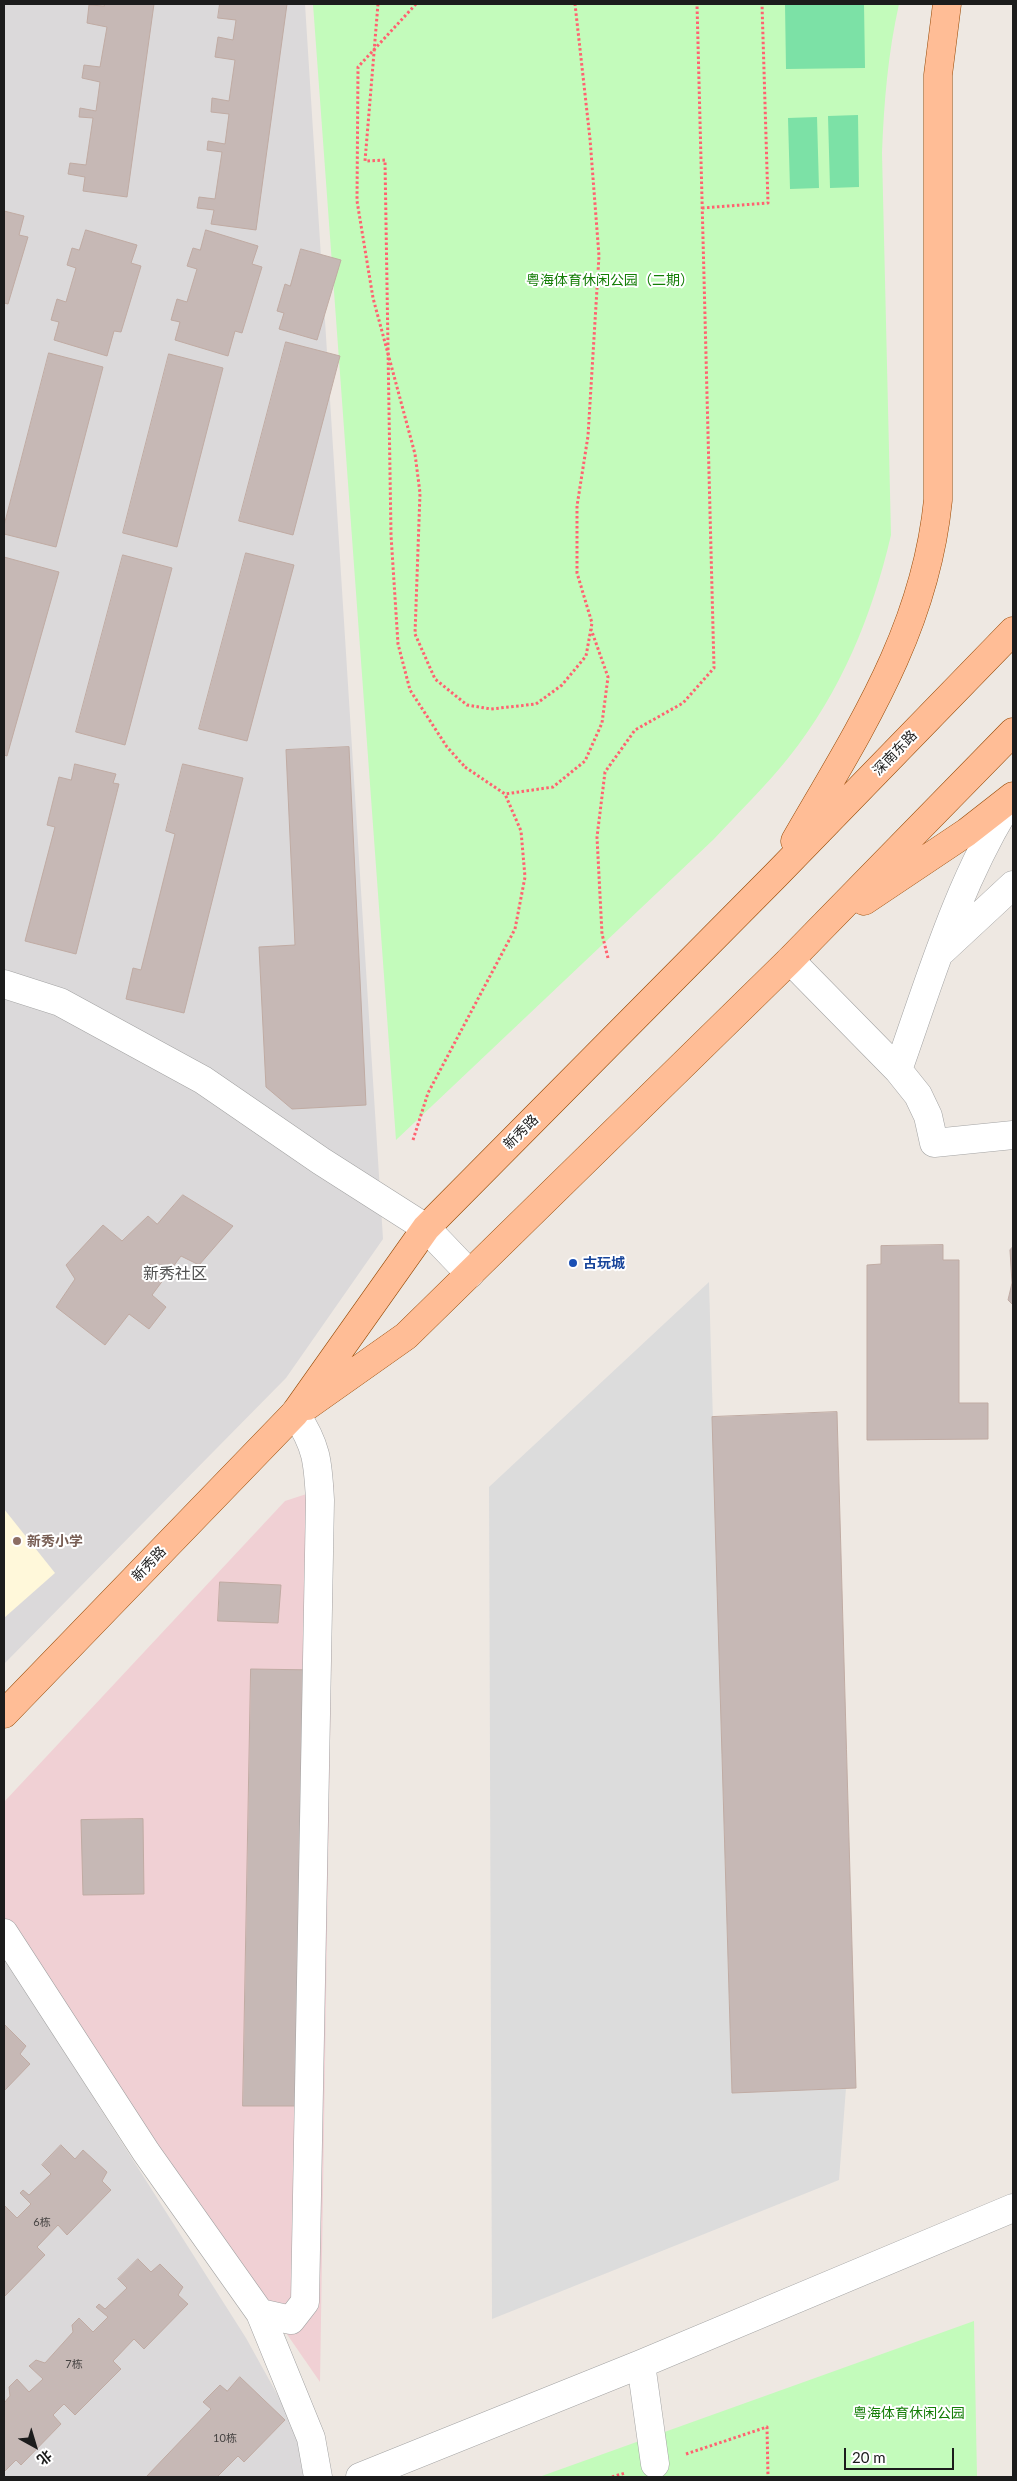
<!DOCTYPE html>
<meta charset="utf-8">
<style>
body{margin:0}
#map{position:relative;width:1017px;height:2481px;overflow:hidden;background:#eee8e2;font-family:Lato,"Noto Sans SC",sans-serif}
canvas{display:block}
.frame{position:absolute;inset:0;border:5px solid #1c1c1c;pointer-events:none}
.north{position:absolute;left:10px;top:2421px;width:50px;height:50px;-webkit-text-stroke:4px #fff;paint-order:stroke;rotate:141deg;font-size:14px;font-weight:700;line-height:20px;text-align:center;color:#1c1c1c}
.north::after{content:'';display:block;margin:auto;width:18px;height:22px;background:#1c1c1c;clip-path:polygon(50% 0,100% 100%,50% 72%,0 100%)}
.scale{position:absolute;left:844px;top:2448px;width:110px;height:22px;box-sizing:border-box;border:2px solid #1c1c1c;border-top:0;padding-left:6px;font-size:15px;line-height:18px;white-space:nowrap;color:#1c1c1c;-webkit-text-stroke:4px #fff;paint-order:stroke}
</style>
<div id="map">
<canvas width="1017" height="2481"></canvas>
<div class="frame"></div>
<div class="north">北</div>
<div class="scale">20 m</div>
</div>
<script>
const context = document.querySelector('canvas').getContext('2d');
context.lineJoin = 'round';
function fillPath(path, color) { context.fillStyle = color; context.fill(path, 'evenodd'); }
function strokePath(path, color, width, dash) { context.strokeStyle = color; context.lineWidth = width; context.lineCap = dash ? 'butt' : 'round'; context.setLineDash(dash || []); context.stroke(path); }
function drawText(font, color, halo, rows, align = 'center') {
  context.font = font + ' Lato,"Noto Sans SC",sans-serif'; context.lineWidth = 4; context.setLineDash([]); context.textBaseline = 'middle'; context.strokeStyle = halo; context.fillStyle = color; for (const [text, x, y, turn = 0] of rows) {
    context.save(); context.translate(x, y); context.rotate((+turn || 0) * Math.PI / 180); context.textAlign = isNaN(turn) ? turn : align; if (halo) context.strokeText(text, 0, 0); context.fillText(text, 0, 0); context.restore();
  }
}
fillPath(new Path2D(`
 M 4,4 L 305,4 L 383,1239 L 286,1378 L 4,1664 Z
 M 4,1957 L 246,2338 L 323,2477 L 4,2477 Z`), '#dbd9da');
fillPath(new Path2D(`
 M 334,1485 L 320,2382 L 4,1925 L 4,1802 L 285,1501 Z`), '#f0d0d4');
fillPath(new Path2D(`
 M 4,1509 L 55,1573 L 4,1618 Z`), '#fff8da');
fillPath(new Path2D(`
 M 313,4 L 899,4 C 888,53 884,102 882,153 L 891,535 C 872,616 841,692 789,757 C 766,786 739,812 714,839 L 396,1140 Z
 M 974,2321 L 977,2477 L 539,2477 Z`), '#c3fbbb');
fillPath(new Path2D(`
 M 785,4 L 864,4 L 865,68 L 786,69 Z
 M 858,115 L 859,187 L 830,188 L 828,116 Z
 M 817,117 L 819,188 L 790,189 L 788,118 Z`), '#7ce1a6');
fillPath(new Path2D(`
 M 709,1282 L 732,2092 L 846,2088 L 839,2180 L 492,2319 L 489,1487 Z`), '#dcdcdc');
const building = new Path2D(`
 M 104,4 L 154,4 L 127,197 L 83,191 L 85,177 L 68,174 L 70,163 L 86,165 L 93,118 L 79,117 L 80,108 L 96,111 L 100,82 L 82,78 L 84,65 L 100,67 L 107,27 L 87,23 L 89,5 L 104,6 Z
 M 220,4 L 287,4 L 256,230 L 211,224 L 214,210 L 197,208 L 199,197 L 215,199 L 222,152 L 207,150 L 208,141 L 225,144 L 229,114 L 211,112 L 212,98 L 229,101 L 235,60 L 215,57 L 218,37 L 233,40 L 236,20 L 218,18 Z
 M 4,211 L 24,216 L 19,235 L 28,237 L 8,304 L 4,303 Z
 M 86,230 L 137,245 L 131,263 L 141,266 L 121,332 L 114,331 L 107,356 L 54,340 L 59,322 L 51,320 L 57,299 L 66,302 L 76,268 L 67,265 L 72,248 L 79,250 Z
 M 206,230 L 258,246 L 252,264 L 262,267 L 242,333 L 235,331 L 228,356 L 175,340 L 180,322 L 171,320 L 177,299 L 187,302 L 197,269 L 187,266 L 193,248 L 200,250 Z
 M 301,249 L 341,260 L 317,340 L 279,329 L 284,313 L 277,311 L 285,284 L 290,286 Z
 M 286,342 L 340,356 L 293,535 L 239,521 Z
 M 49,353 L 103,367 L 56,547 L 4,534 L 4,526 Z
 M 169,354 L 223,368 L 177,547 L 123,533 Z
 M 246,553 L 294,565 L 247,741 L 199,729 Z
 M 123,555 L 172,568 L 125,745 L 76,732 Z
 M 4,557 L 59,572 L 7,756 L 4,755 Z
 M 349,747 L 366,1105 L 292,1109 L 266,1087 L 259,947 L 295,945 L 286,750 Z
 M 75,764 L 116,774 L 113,783 L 119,784 L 76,954 L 25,941 L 55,827 L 47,825 L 59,777 L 71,780 Z
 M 183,764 L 243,778 L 184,1013 L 126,999 L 133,968 L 141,970 L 175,834 L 166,831 Z
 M 183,1195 L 233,1226 L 199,1265 L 181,1256 L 152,1295 L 166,1307 L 149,1329 L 129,1314 L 105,1345 L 56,1307 L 75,1279 L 66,1265 L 103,1225 L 122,1241 L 148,1216 L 157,1224 Z
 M 943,1245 L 943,1260 L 959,1260 L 959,1403 L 988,1403 L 988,1439 L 867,1440 L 867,1265 L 881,1264 L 881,1246 Z
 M 1013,1247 L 1013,1305 L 1008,1300 L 1012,1283 L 1010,1250 Z
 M 837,1412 L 856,2088 L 732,2093 L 712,1417 Z
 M 220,1582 L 281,1585 L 278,1623 L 218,1621 Z
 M 251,1669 L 316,1670 L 308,2106 L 243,2106 Z
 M 143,1819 L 144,1894 L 83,1895 L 81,1820 Z
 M 4,2024 L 26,2046 L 20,2054 L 30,2064 L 4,2091 Z
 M 61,2145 L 75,2159 L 83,2150 L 107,2172 L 102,2181 L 111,2190 L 67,2235 L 58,2225 L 37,2247 L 45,2255 L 4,2297 L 4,2205 L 17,2218 L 31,2204 L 20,2193 L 23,2190 L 29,2195 L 51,2174 L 42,2165 Z
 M 138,2259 L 151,2272 L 160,2264 L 183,2287 L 178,2295 L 188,2304 L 144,2349 L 134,2339 L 113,2361 L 121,2369 L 75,2415 L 64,2404 L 53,2415 L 61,2424 L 21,2465 L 16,2460 L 4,2472 L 4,2403 L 10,2396 L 9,2387 L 17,2379 L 29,2392 L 43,2379 L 29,2366 L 36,2360 L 45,2363 L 73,2332 L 72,2325 L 79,2318 L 93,2332 L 108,2317 L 96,2307 L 99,2304 L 105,2309 L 127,2288 L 118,2279 Z
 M 240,2377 L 285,2420 L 244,2462 L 238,2456 L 217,2477 L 146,2477 L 211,2409 L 203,2402 L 220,2385 L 227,2391 Z`);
fillPath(building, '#c6b8b5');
strokePath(building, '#c0aba3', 1);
const minor = new Path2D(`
 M 942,951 L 1013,885
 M 790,960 L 898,1070 L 918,1095 L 928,1116 L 934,1143 L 1013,1135
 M 4,984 L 60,1002 L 203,1080 L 321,1161 L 426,1228 L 470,1274
 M 898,1070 C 931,977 958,883 1011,799
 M 4,1933 L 146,2152 L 260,2313 L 291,2320 L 305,2302 L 320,1500 C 318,1462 317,1446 295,1413
 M 260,2313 L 311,2438 L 318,2477
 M 641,2364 L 655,2464
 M 360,2477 L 641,2364 L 1013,2208`);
const major = new Path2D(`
 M 795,841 C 859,730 925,631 938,500 L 938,75 L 947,4
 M 864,901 L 967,832 L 1013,796
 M 307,1406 L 406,1336 L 790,960 L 1013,732
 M 4,1714 L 295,1413 L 426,1228 L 776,875 L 1013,631`);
strokePath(minor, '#a3a3a3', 29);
strokePath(major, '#954700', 29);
strokePath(new Path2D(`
 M 416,4 L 358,67 L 357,201 L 373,298 L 415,454 L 420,493 L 415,634 L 435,679 L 467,705 L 491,709 L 536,704 L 562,685 L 586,656 L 592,623 L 577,573 L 577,506 L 588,436 L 599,256 L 590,139 L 575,4
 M 702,208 L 768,203 L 762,4
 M 465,767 L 505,794 L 553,787 L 585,761 L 602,723 L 608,677 L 591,629
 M 608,958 L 602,934 L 597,837 L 605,772 L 635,730 L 683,703 L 714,668 L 697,4
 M 413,1140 L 428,1093 L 515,929 L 525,877 L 521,831 L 505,794
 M 686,2454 L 767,2427 L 768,2477
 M 612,2477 L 625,2473`), '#ff6270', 3, [2.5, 2.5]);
strokePath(minor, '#fff', 28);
strokePath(major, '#ffbd96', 28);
strokePath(new Path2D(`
 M 378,4 L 365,161 L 385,160 L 391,535 L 398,644 L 410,690 L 447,747 L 465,767`), '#ff6270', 3, [2.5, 2.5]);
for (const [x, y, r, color] of [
 [573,1263,5,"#1a4fb4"],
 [17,1541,5,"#8d6e63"]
]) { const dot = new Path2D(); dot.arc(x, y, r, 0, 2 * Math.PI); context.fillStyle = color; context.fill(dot); strokePath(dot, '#fff', 2); }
drawText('11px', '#464342', null, [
 ["6栋",42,2222],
 ["7栋",74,2364],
 ["10栋",225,2438]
]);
drawText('14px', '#147e07', '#fff', [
 ["粤海体育休闲公园（二期）",610,280],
 ["粤海体育休闲公园",909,2413]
]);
drawText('14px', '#1c1c1c', '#fff', [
 ["深南东路",895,753,-46],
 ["新秀路",521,1132,-45],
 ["新秀路",149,1564,-46]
]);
drawText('bold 14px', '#164399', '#fff', [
 ["古玩城",583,1263]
], 'left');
drawText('bold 14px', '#785e54', '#fff', [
 ["新秀小学",27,1541]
], 'left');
drawText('16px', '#4f4f4f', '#fff', [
 ["新秀社区",175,1274]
]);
</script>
